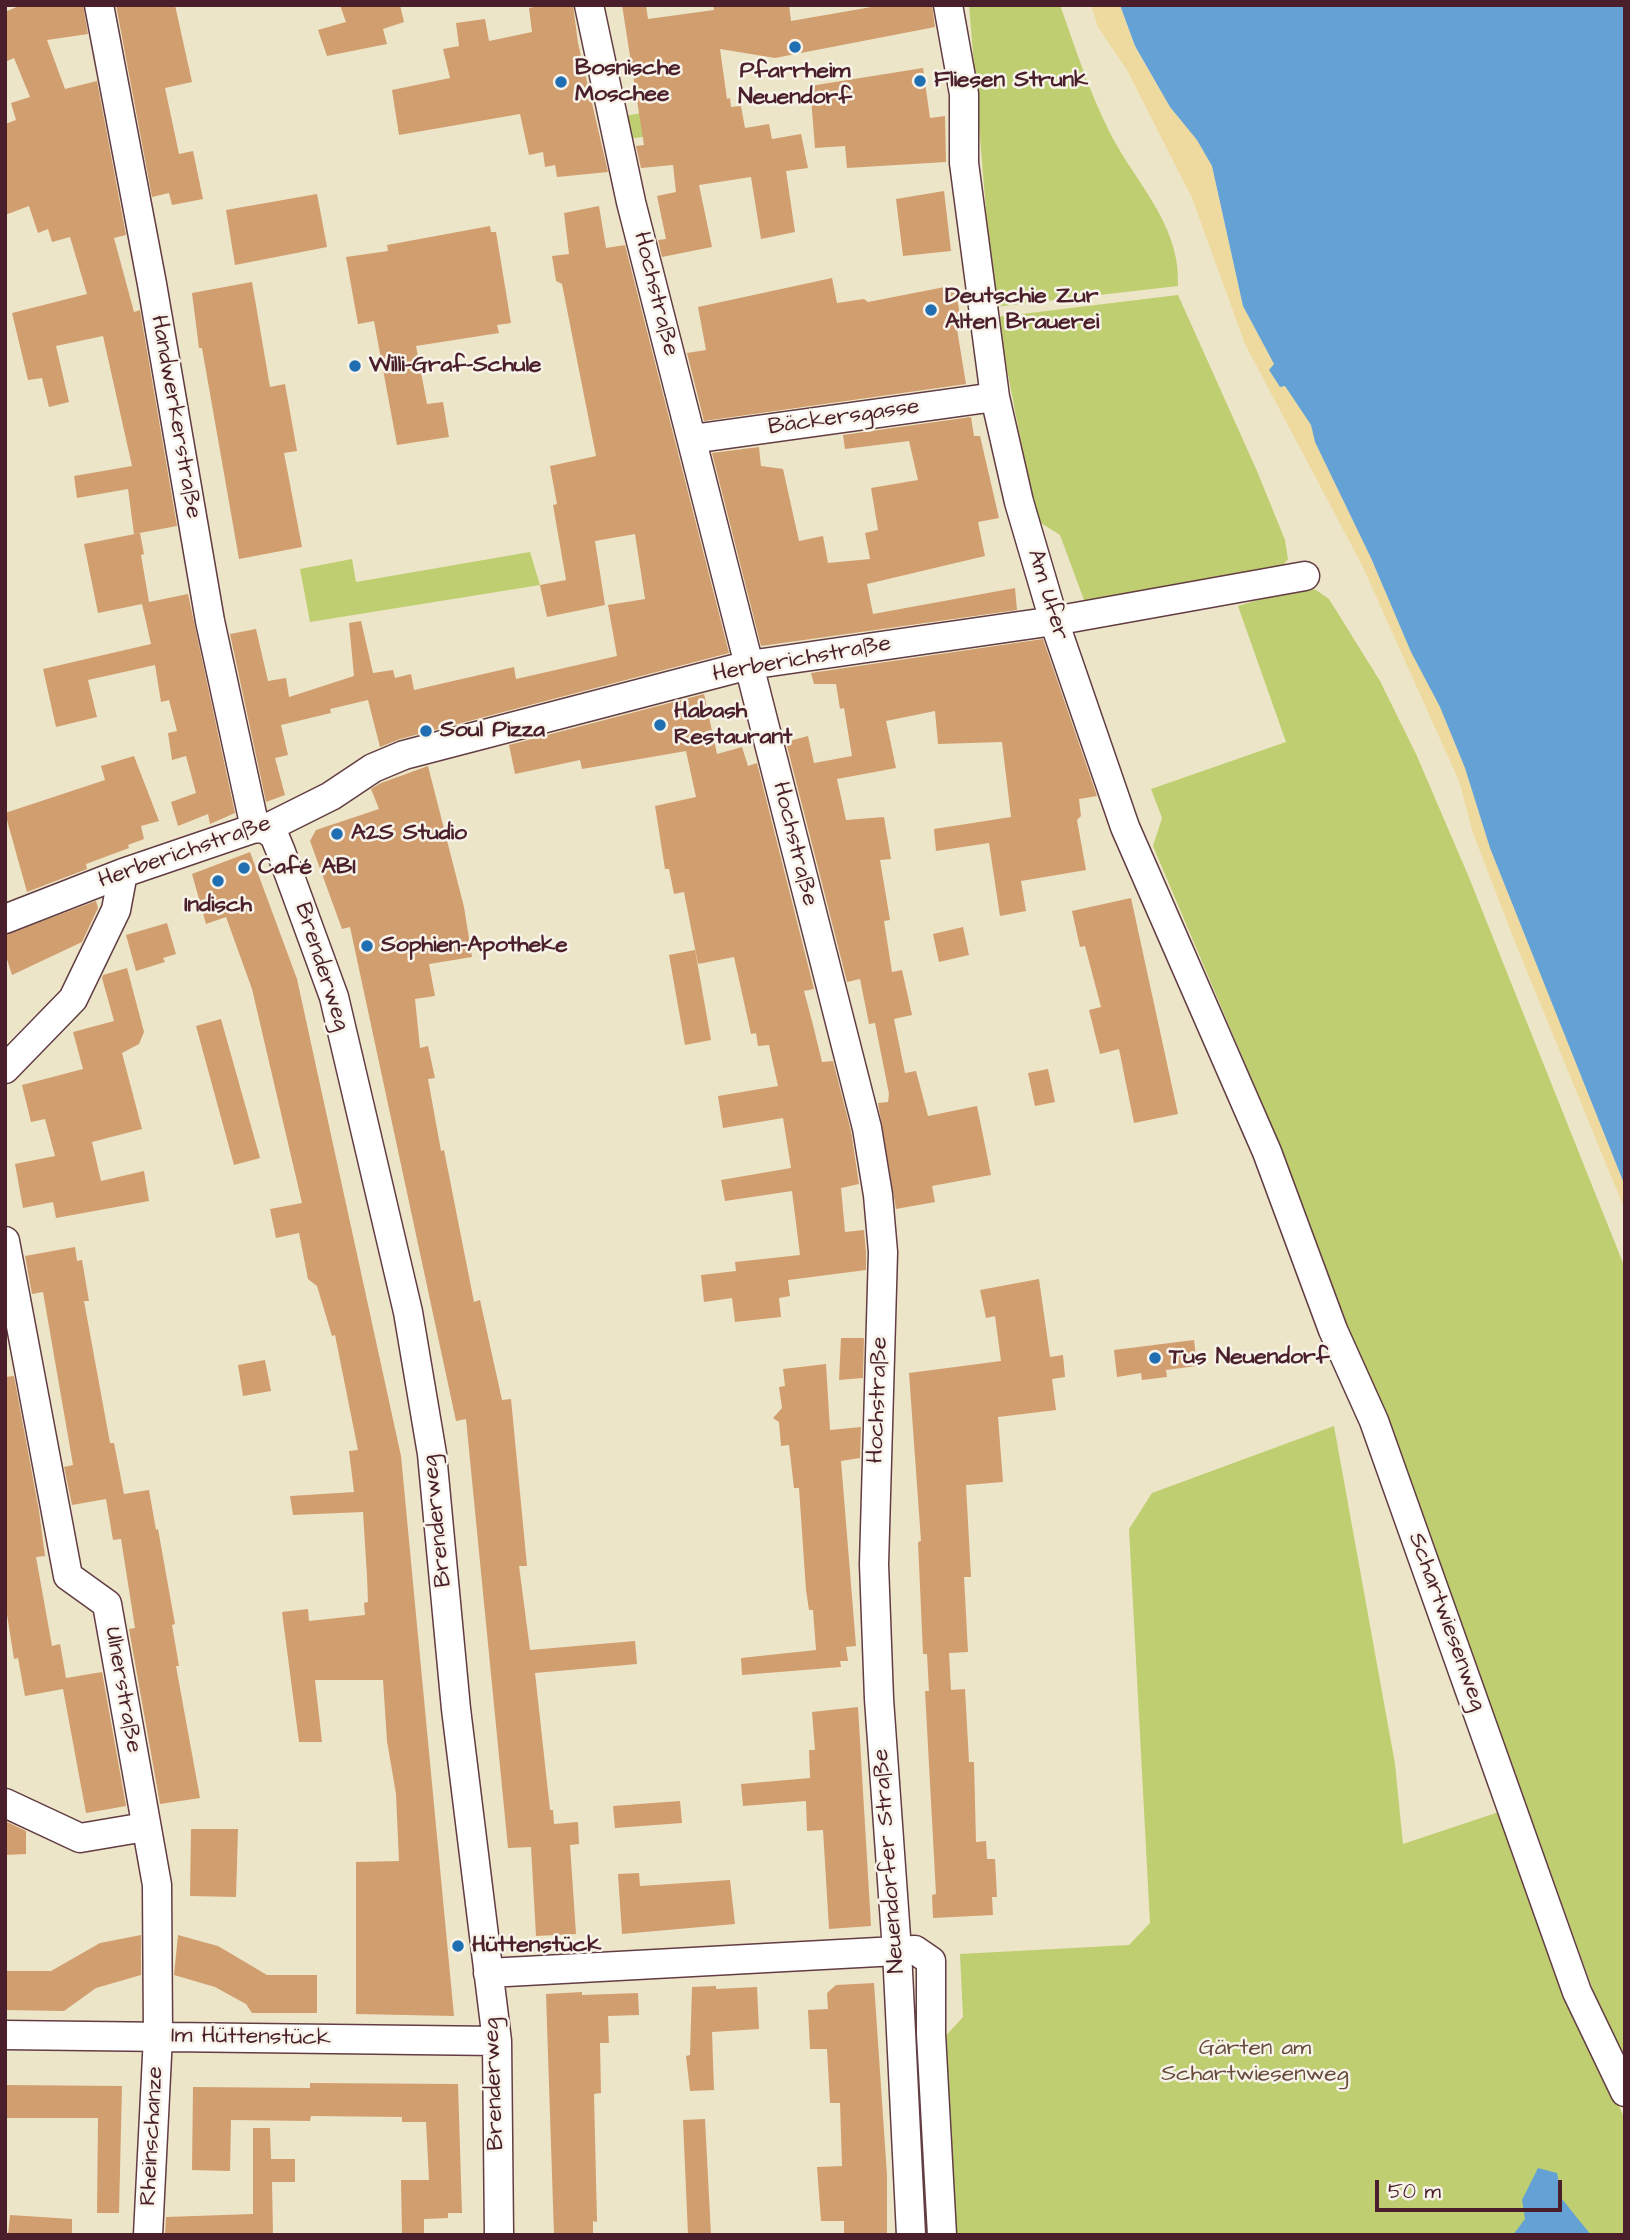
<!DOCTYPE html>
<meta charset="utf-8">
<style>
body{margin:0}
#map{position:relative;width:1630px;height:2240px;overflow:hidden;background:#ede5c8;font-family:"Architects Daughter",sans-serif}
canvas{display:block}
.frame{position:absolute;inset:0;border:7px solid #4a1f2b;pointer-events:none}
.scale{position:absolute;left:1375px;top:2180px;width:187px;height:32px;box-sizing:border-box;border:4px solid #4a1f2b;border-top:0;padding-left:9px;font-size:21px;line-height:24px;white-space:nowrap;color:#4a1f2b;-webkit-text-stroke:5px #f7f3e8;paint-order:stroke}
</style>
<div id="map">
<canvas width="1630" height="2240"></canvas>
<div class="frame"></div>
<div class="scale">50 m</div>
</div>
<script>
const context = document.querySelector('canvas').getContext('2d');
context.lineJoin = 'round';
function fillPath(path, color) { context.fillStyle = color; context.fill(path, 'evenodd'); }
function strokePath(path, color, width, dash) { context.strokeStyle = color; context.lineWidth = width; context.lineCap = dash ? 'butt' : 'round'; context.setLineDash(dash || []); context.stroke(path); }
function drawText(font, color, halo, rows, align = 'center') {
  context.font = font + ' "Architects Daughter",sans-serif'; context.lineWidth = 5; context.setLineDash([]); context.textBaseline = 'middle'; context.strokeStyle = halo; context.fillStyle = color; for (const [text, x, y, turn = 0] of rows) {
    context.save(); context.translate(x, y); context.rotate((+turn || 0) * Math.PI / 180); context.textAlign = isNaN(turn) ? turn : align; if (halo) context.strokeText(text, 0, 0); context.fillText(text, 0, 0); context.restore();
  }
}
fillPath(new Path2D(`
 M 969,5 L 1060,5 C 1075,47 1089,91 1109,131 C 1135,183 1181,224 1178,286 L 994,307 Z
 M 695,104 L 699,128 L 629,139 L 624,116 Z
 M 1178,295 L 1257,471 L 1285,540 L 1288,559 L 1280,569 L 1117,600 L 1084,600 L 1060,535 L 1036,520 L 997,317 Z
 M 530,552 L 540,585 L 310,622 L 300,569 L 352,559 L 356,582 Z
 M 1302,587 L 1316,590 L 1329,599 L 1380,681 L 1416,754 L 1468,875 L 1625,1268 L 1625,2060 L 1593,1990 L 1385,1413 L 1357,1353 L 1272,1127 L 1153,846 L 1162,818 L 1151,789 L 1286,742 L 1238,606 Z
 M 1334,1426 L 1395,1764 L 1403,1844 L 1502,1811 L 1565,1992 L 1625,2119 L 1625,2235 L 949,2235 L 939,2043 L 963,2017 L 960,1954 L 1129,1945 L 1150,1923 L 1129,1529 L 1152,1493 Z`), '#bfce70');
fillPath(new Path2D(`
 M 1091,5 L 1120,5 L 1135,47 L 1170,107 L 1197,140 L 1212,166 L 1243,306 L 1274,364 L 1269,370 L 1280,387 L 1285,386 L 1311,425 L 1315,442 L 1371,558 L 1411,652 L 1440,707 L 1465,768 L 1490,848 L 1625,1186 L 1625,1210 L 1515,942 L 1473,833 L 1459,781 L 1362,565 L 1245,344 L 1192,198 L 1127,70 L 1098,27 Z`), '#eeda9e');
fillPath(new Path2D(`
 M 1120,5 L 1625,5 L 1625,1186 L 1490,848 L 1465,768 L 1440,707 L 1411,652 L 1371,558 L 1315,442 L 1311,425 L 1285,386 L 1280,387 L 1269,370 L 1274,364 L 1243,306 L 1212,166 L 1197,140 L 1170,107 L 1135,46 Z
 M 1538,2168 L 1557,2173 L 1562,2199 L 1591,2235 L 1513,2235 L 1525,2219 L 1522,2200 Z`), '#64a1d5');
fillPath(new Path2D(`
 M 21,5 L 83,5 L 88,34 L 47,40 L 65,89 L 97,81 L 126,235 L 114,238 L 134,312 L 140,310 L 177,526 L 134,534 L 128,489 L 77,498 L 74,476 L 132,466 L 103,336 L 56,346 L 69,402 L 49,407 L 42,378 L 28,380 L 12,313 L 87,294 L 70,237 L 52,242 L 48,229 L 38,233 L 29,206 L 5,215 L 5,124 L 16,120 L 11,103 L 30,97 L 14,58 L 5,62 L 5,12 Z
 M 116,5 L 175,5 L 192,82 L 165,88 L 179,154 L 193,151 L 203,199 L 172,205 L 169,193 L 152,197 Z
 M 340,5 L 400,5 L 404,22 L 383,29 L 387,44 L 327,56 L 318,30 L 346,22 Z
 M 544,5 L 573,5 L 578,43 L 608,172 L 557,177 L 555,165 L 545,167 L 543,152 L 529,155 L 520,114 L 399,135 L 392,90 L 450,78 L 443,49 L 459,46 L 456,23 L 485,19 L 489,41 L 532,32 L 529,8 Z
 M 622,5 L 646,5 L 648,19 L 714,10 L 713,5 L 789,5 L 791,21 L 883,5 L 932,5 L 935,27 L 775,58 L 720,49 L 727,99 L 730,98 L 731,107 L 741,106 L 745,128 L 769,124 L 772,139 L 801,134 L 808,168 L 786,171 L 795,232 L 761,239 L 751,177 L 699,185 L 712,247 L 662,257 L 658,240 L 666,239 L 657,196 L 676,192 L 673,165 L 641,168 L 636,146 L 644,145 Z
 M 923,68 L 930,118 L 945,116 L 946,162 L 847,168 L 845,146 L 815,148 L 810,86 Z
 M 944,191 L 951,251 L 903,256 L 896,199 Z
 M 317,194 L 327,247 L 235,265 L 226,210 Z
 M 599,206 L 606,248 L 625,245 L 729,653 L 400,739 L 380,747 L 368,700 L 330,709 L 331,713 L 281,725 L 288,755 L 275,758 L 285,795 L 266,802 L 230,634 L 256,629 L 268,681 L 286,678 L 289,697 L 354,676 L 349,623 L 361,621 L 373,673 L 393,670 L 395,678 L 411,674 L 414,690 L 514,667 L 516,679 L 617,656 L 608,605 L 645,599 L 635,534 L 595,541 L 605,605 L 547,617 L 540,585 L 566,580 L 553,505 L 557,504 L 550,466 L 596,456 L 562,284 L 556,281 L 552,256 L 569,254 L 564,213 Z
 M 490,226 L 491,232 L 496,232 L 511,323 L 497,325 L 499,333 L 416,346 L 427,404 L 443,402 L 449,437 L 397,445 L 374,321 L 358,324 L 346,257 L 388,251 L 387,245 Z
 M 832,278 L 837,303 L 864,299 L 868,302 L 955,285 L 961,322 L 956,323 L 966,384 L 704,421 L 687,353 L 706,350 L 698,307 Z
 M 252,282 L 270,387 L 285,384 L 297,451 L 284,453 L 302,547 L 239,559 L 202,348 L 199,348 L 192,293 Z
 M 971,417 L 974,436 L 980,436 L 999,518 L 978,522 L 985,556 L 867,584 L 873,614 L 1015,588 L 1017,610 L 761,646 L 712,453 L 759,447 L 761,466 L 783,469 L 799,541 L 823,536 L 828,563 L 870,559 L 865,533 L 878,530 L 871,488 L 918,480 L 909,441 L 845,449 L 843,435 Z
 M 140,533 L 144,554 L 141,555 L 149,602 L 188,594 L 235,813 L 210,824 L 208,814 L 178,826 L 171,802 L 196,793 L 186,756 L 172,760 L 168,733 L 177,731 L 169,700 L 161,702 L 155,665 L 88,680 L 97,717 L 56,727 L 43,669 L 151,644 L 142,604 L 98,613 L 84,544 Z
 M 1043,639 L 1097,796 L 1079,799 L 1081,816 L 1077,820 L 1086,870 L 1021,881 L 1026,911 L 1000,916 L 989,843 L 936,851 L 934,829 L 1011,817 L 1002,742 L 938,744 L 935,711 L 886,721 L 896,768 L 837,779 L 846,820 L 884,817 L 891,859 L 880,860 L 890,920 L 884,921 L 892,972 L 902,970 L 912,1015 L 894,1019 L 905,1073 L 916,1071 L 928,1116 L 977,1106 L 991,1175 L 932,1186 L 935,1202 L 896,1209 L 878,1103 L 888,1102 L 889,1094 L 875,1023 L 869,1024 L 860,979 L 847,982 L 786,742 L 808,736 L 814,763 L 852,756 L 844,708 L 840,709 L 836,684 L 814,684 L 811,673 Z
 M 704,694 L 717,754 L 742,747 L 748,766 L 757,763 L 814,989 L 804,991 L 813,1025 L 822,1062 L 833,1061 L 851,1131 L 859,1184 L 841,1188 L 845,1232 L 864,1230 L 866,1252 L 866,1270 L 788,1280 L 790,1296 L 779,1298 L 781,1317 L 735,1322 L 732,1298 L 704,1302 L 701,1275 L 736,1271 L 735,1262 L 800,1255 L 792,1191 L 725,1201 L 721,1180 L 791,1168 L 783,1118 L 723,1128 L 718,1096 L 778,1086 L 769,1045 L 758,1046 L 756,1033 L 751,1034 L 734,957 L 698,964 L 684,892 L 674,894 L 669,869 L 665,869 L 655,806 L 696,797 L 686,751 L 582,769 L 580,760 L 515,774 L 509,745 Z
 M 134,756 L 159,821 L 141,826 L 144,839 L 128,845 L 129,848 L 86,864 L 87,869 L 27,892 L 5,813 L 105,780 L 101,766 Z
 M 428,766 L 464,907 L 472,957 L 429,964 L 435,996 L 415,999 L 420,1048 L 428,1046 L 435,1078 L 428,1079 L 441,1151 L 444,1150 L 474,1302 L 480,1300 L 502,1400 L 511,1399 L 527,1566 L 519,1566 L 530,1650 L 635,1641 L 637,1664 L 535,1673 L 550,1810 L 553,1810 L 554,1824 L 578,1822 L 579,1844 L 570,1845 L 576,1934 L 536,1936 L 531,1847 L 508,1848 L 466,1419 L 456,1421 L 350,927 L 342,929 L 310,841 L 316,830 L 379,809 L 371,789 L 381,783 Z
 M 250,852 L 297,979 L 401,1456 L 454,2016 L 356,2014 L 356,1862 L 399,1861 L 396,1794 L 387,1741 L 383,1680 L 315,1680 L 322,1742 L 299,1742 L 282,1612 L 308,1609 L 309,1621 L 365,1615 L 364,1603 L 368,1602 L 367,1576 L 363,1512 L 293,1515 L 290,1496 L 354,1492 L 349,1451 L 358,1450 L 335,1335 L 332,1336 L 317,1286 L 308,1279 L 299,1233 L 276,1238 L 270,1209 L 302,1203 L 252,989 L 226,917 L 206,924 L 192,874 Z
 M 1131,898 L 1178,1114 L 1134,1123 L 1119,1049 L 1100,1054 L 1089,1010 L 1101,1007 L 1085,946 L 1080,947 L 1072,911 Z
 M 96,901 L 98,908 L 82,942 L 12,975 L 5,953 L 5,935 Z
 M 167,923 L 176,954 L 163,958 L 165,962 L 136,971 L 126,935 Z
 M 963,927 L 969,955 L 939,962 L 933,934 Z
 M 695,950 L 711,1040 L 685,1045 L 669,955 Z
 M 127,968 L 144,1032 L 139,1044 L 122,1053 L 142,1129 L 92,1142 L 101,1181 L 144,1171 L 149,1201 L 56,1218 L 53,1202 L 23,1208 L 15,1164 L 55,1156 L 45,1119 L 31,1122 L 22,1085 L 83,1069 L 73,1032 L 114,1021 L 102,978 L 103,975 Z
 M 221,1019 L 260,1158 L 234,1165 L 196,1026 Z
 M 1048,1069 L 1055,1102 L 1035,1106 L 1028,1073 Z
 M 75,1247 L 77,1261 L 82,1260 L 89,1301 L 84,1301 L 110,1443 L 114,1443 L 124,1494 L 149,1490 L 156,1530 L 158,1529 L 175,1624 L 172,1625 L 179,1666 L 176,1666 L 200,1798 L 160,1804 L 129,1629 L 135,1628 L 121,1539 L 113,1540 L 106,1499 L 72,1505 L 64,1467 L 73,1465 L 43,1292 L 32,1294 L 25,1256 Z
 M 1039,1279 L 1050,1357 L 1063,1355 L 1065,1377 L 1052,1379 L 1056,1410 L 998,1417 L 1003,1482 L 966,1485 L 971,1577 L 964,1577 L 968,1652 L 949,1653 L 951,1690 L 965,1689 L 969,1762 L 974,1762 L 976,1842 L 986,1841 L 987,1859 L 995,1859 L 997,1897 L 992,1897 L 993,1915 L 933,1918 L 932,1895 L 936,1894 L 925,1691 L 929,1691 L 927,1654 L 923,1654 L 918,1542 L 921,1541 L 909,1373 L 1001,1361 L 995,1316 L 986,1318 L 980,1290 Z
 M 841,1338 L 864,1338 L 863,1378 L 839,1380 Z
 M 1194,1340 L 1197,1366 L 1166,1370 L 1167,1377 L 1142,1380 L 1141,1373 L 1117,1377 L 1114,1350 Z
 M 265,1360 L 271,1391 L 243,1396 L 238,1365 Z
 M 826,1364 L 830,1430 L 861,1427 L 860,1458 L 841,1461 L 856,1646 L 846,1647 L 848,1661 L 840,1661 L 841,1667 L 742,1675 L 741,1658 L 816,1650 L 813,1610 L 809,1610 L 806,1590 L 799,1488 L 794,1488 L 789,1445 L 781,1446 L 779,1422 L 773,1418 L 782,1408 L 779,1387 L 785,1386 L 783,1369 Z
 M 14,1376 L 39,1511 L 45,1556 L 36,1557 L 52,1646 L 60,1644 L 66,1678 L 102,1672 L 126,1806 L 86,1813 L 63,1689 L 25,1696 L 18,1658 L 14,1659 L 5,1602 L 5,1377 Z
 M 858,1707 L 871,1926 L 829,1929 L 823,1830 L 807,1831 L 806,1801 L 743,1806 L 741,1784 L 810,1778 L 809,1750 L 815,1750 L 812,1712 Z
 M 680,1801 L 682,1823 L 615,1828 L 613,1806 Z
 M 5,1821 L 26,1831 L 26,1854 L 5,1855 Z
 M 191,1829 L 238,1829 L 236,1897 L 190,1896 Z
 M 639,1873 L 640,1886 L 730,1880 L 735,1924 L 622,1934 L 618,1874 Z
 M 141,1935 L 141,1975 L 96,1988 L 64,2011 L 5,2010 L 5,1971 L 51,1971 L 100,1943 Z
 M 178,1935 L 218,1946 L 267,1975 L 317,1975 L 317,2013 L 252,2013 L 246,2004 L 215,1987 L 174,1975 Z
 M 874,1983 L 887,2175 L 887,2235 L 844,2235 L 844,2221 L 821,2221 L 817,2167 L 842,2166 L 840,2103 L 830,2103 L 827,2049 L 810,2049 L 808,2010 L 828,2009 L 827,1993 L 836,1985 Z
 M 716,1986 L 716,1989 L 757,1987 L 759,2029 L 712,2032 L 714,2090 L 690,2091 L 686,2056 L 690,2055 L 692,1987 Z
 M 582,1992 L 582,1995 L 638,1993 L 639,2015 L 608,2016 L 609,2043 L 600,2043 L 601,2093 L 594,2094 L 597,2222 L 593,2221 L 593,2235 L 554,2235 L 546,1994 Z
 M 310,2083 L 458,2084 L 462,2213 L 448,2213 L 448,2218 L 424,2219 L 424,2235 L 402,2235 L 401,2180 L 429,2180 L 426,2122 L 402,2122 L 402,2117 L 311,2116 L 310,2121 L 231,2120 L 230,2171 L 192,2170 L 193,2087 L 310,2088 Z
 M 5,2085 L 122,2086 L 119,2213 L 97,2213 L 98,2118 L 5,2118 Z
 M 705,2119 L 711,2235 L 688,2235 L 683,2120 Z
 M 253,2128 L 270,2128 L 271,2159 L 295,2159 L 295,2182 L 272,2182 L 273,2235 L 165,2235 L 166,2217 L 253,2214 Z
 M 10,2215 L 72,2219 L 72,2235 L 8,2235 Z`), '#d19e70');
const minor = new Path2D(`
 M 99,5 L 152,284 L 210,621 L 255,828
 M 589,5 L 631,202 L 867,1128 L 878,1195 L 883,1252 L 874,1564 L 879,1699 L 897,1951 L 911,2235
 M 948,5 L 964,94 L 964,163 L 995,397 L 1019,502 L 1054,621 L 1125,827 L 1267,1152 L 1333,1330 L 1374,1421 L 1577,1992 L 1625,2092
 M 692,439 L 995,397
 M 265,829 L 274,835 L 281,852 L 334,997 L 408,1312 L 432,1454 L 456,1709 L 497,2041 L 499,2235
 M 5,919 L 123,873 L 255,828 L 265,829 L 331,796 L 373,768 L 404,755 L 749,665 L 1054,621 L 1305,576
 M 5,1069 L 73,999 L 116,910 L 123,873
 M 5,1241 L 68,1576 L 107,1604 L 157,1885 L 158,2036 L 148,2235
 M 5,1803 L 80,1838 L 145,1827
 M 488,1973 L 915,1950 L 931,1961 L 931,2034 L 942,2235
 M 5,2035 L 497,2041`);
strokePath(minor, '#623d43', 31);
strokePath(minor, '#fff', 28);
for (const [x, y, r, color] of [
 [795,47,7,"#1f6fb2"],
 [920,81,7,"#1f6fb2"],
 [561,82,7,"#1f6fb2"],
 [931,310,7,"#1f6fb2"],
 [355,366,7,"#1f6fb2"],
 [660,725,7,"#1f6fb2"],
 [426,731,7,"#1f6fb2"],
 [337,834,7,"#1f6fb2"],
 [244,868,7,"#1f6fb2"],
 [218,881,7,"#1f6fb2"],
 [367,946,7,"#1f6fb2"],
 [1155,1358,7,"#1f6fb2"],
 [458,1946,7,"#1f6fb2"]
]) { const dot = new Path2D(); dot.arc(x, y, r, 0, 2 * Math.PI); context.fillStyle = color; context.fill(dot); strokePath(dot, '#f7f3e8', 2.5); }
drawText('bold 23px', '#4a1f2b', '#f7f3e8', [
 ["Bosnische",575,69],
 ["Moschee",575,95],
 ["Pfarrheim",795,72,"center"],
 ["Neuendorf",795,98,"center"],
 ["Fliesen Strunk",934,81],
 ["Deutschie Zur",945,297],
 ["Alten Brauerei",945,323],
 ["Willi-Graf-Schule",369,366],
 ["Habash",674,712],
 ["Restaurant",674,738],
 ["Soul Pizza",440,731],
 ["A2S Studio",351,834],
 ["Café ABI",258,868],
 ["Indisch",218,906,"center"],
 ["Sophien-Apotheke",381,946],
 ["Tus Neuendorf",1169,1358],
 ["Hüttenstück",472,1946]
], 'left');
drawText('23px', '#4a1f2b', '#f7f3e8', [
 ["Hochstraße",655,294,76],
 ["Handwerkerstraße",175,417,80],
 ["Bäckersgasse",844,418,-8],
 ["Am Ufer",1047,595,73],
 ["Herberichstraße",802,660,-10],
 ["Hochstraße",794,844,76],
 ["Herberichstraße",185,853,-19],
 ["Brenderweg",321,967,72],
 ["Hochstraße",879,1400,-88],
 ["Brenderweg",438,1521,-96],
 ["Schartwiesenweg",1446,1622,70],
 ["Ulnerstraße",122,1690,80],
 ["Neuendorfer Straße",890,1861,-94],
 ["Im Hüttenstück",251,2038,1],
 ["Brenderweg",495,2084,-92],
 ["Rheinschanze",153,2136,-87]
]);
drawText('23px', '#674b3c', '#f7f3e8', [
 ["Gärten am",1255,2049],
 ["Schartwiesenweg",1255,2075]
]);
</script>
